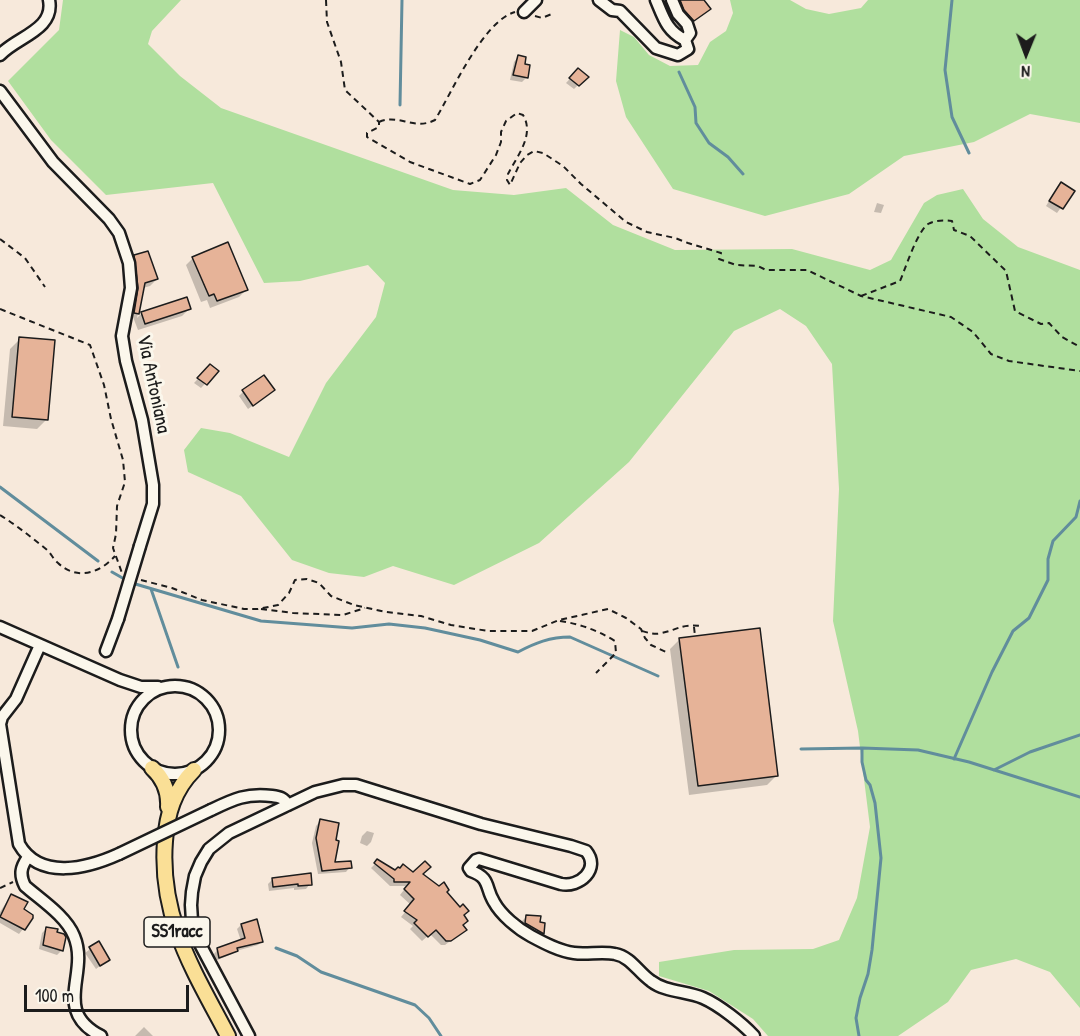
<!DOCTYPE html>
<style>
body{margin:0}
#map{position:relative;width:1080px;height:1036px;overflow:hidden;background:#f7e9db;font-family:"Patrick Hand",sans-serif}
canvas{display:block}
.north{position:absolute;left:996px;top:24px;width:60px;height:60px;-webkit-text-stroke:4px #fbf7ec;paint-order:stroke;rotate:181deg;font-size:16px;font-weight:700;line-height:24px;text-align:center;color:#1c1c1c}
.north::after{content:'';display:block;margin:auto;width:21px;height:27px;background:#1c1c1c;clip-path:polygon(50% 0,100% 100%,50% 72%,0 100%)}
.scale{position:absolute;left:24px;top:985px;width:165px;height:27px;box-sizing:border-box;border:3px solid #1c1c1c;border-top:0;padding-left:8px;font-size:18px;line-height:21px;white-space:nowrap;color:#1c1c1c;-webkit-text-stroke:4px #fbf7ec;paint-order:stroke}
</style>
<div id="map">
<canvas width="1080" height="1036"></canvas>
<div class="north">N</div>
<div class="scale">100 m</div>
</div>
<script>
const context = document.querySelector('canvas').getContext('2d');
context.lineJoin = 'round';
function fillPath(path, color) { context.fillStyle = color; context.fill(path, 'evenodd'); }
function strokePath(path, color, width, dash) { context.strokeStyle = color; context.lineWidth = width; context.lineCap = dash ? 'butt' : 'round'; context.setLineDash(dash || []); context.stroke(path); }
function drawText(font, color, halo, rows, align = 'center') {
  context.font = font + ' "Patrick Hand",sans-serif'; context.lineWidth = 6; context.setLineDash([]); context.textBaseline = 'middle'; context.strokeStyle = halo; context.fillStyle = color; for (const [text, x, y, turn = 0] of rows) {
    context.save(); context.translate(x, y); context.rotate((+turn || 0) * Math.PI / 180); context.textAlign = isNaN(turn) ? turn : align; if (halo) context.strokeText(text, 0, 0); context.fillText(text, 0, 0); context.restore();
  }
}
fillPath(new Path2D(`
 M 63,0 L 181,0 L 152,31 L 148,44 L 180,76 L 221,108 L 453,190 L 514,195 L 566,188 L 613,225 L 675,250 L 792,249 L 870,270 L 891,260 L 924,203 L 937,195 L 963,189 L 983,219 L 1018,247 L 1080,270 L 1080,1008 L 1050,972 L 1016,959 L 971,970 L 948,1002 L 898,1036 L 768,1036 L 753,1019 L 709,991 L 659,976 L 659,962 L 734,950 L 813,949 L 839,940 L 857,898 L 870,827 L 858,731 L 833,621 L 839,489 L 832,364 L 806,326 L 780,309 L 734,331 L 629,462 L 539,543 L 454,585 L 393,566 L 364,577 L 329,573 L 292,560 L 241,496 L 188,472 L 184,450 L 201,428 L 230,433 L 289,457 L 326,383 L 376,317 L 385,283 L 368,265 L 300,281 L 264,283 L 213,183 L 106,195 L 51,140 L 8,81 L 59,30 Z
 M 730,0 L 790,0 L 806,9 L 829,14 L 861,8 L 868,0 L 1080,0 L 1080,123 L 1030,114 L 974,142 L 904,156 L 849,194 L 765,216 L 673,189 L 626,117 L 616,81 L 620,30 L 634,37 L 649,55 L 670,66 L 698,65 L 710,42 L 726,31 L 733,13 Z`), '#b0df9e');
fillPath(new Path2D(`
 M 665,0 L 702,0 L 709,9 L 683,29 L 675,20 Z
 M 518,57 L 526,78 L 522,82 L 510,80 L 514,62 Z
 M 578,70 L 586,77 L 574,89 L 566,83 Z
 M 1057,188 L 1073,191 L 1057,213 L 1046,206 Z
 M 877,203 L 884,205 L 881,213 L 874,212 Z
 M 135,256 L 157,279 L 150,286 L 143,288 L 137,318 L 141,314 L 186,299 L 189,309 L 182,316 L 138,330 L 133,317 L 131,320 L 128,319 L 128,263 Z
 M 193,258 L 246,290 L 239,297 L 210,308 L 207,300 L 201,302 L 186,265 Z
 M 20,339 L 46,420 L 37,429 L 3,426 L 10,349 Z
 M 210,366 L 217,371 L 201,388 L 194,383 Z
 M 243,392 L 268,395 L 248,409 L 239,396 Z
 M 680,639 L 777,775 L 767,785 L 689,795 L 670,649 Z
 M 320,821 L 333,863 L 350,867 L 346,872 L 318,874 L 312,843 L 316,826 Z
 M 367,831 L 374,833 L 371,842 L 367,846 L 360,843 L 362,836 Z
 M 378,861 L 395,871 L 421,875 L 445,892 L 463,915 L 462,925 L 465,930 L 445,945 L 441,945 L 430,934 L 422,941 L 410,929 L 413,926 L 401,917 L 411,905 L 400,895 L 407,886 L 390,886 L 371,868 Z
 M 272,880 L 310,884 L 306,889 L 294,890 L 294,888 L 269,891 L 268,884 Z
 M 11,895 L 32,918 L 19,934 L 0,923 L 0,912 Z
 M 527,916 L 538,924 L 544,924 L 543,934 L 539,938 L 521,928 L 522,921 Z
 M 241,925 L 262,941 L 258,945 L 236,951 L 232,954 L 215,961 L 214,954 L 218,949 L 241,941 L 237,929 Z
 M 47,928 L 55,933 L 62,950 L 57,955 L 39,949 L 42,933 Z
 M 98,943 L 109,959 L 96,969 L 85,953 Z
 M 144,1027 L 153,1036 L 135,1036 Z`), '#0003');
strokePath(new Path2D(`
 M 952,0 L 945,70 L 952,117 L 969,153
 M 679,72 L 695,107 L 696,123 L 709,143 L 728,157 L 743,174
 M 400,105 L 402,0
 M 0,487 L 98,561
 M 112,572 L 126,580
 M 132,583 L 261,621 L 352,628 L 389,624 L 425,628 L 480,640 L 518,652 C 535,643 550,637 570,637 L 658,676
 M 151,589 L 178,667
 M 801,749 L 862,748 L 918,750 L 969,762 L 1080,797
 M 954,759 L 992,672 L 1013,631 L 1029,618 L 1048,580 L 1048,559 L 1053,541 L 1076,517 L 1080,501
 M 994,770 L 1030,752 L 1080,735
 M 276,948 L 297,956 L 321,972 L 415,1005 L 429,1018 L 441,1036
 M 859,1036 L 856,1018 L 860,998 L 868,974 L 872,950 L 881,858 L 875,803 L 870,785 L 866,780 L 862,762 L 862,748`), '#618d9c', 3);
const building = new Path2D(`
 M 680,0 L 704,0 L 711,9 L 694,21 L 684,10 Z
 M 518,55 L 526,57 L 525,64 L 530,65 L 528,78 L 513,75 Z
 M 578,68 L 589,77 L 579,86 L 569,78 Z
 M 1061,182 L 1075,191 L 1063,209 L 1049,201 Z
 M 228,242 L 248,290 L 217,301 L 214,294 L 209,296 L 192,257 Z
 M 148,251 L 158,279 L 145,283 L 139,314 L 134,313 L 138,288 L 134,255 Z
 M 187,297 L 191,309 L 145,324 L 141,312 Z
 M 19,337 L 55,340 L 48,420 L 12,417 Z
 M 210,364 L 219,371 L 207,385 L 197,378 Z
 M 264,375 L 275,390 L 253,406 L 242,390 Z
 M 760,628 L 778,776 L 698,786 L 679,638 Z
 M 320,819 L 339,823 L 336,840 L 339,841 L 335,862 L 351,861 L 352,868 L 322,871 L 316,838 Z
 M 377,859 L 395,870 L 398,867 L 400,868 L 403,864 L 413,872 L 425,861 L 431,867 L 423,874 L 439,886 L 444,882 L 449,890 L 447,892 L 460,907 L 463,904 L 469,911 L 464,915 L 468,921 L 463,925 L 467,930 L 451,941 L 446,941 L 436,930 L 428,937 L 414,923 L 417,920 L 404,911 L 414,899 L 404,889 L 410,882 L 394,882 L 394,879 L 374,863 Z
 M 311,873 L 312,885 L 298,886 L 298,884 L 273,887 L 272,878 Z
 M 11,894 L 28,902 L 24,909 L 33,915 L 33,918 L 25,930 L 0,917 Z
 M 526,915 L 541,916 L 540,922 L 545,923 L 544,934 L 525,923 Z
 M 257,919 L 263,942 L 237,948 L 238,951 L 219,958 L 217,948 L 245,938 L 241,924 Z
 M 46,927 L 58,929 L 57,932 L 64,934 L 66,937 L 63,951 L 43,945 Z
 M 99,941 L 110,960 L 100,966 L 89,947 Z`);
fillPath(building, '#e6b398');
strokePath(building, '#1c1c1c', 1.5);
const minor = new Path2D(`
 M 599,0 L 612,10 L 620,11 L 656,48 L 678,55 L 688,49 L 685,40
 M 656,0 C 664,19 667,31 685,40
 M 672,0 L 678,14 L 687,24 L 690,33 L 685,40
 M 524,12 L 536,0
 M 0,55 C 16,37 55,30 49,0
 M 0,91 L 53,162 L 109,219 L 119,233 L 129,263 L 131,288 L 122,336 L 126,361 L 142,420 L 153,485 L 153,504 L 140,546
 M 0,627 L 120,680 L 141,687 L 158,687
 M 40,645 L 16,699 L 2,717 L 0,724 L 19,844 C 40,881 88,868 119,854
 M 106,651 L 118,619
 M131 730a44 44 0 1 1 88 0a44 44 0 1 1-88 0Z
 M 211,810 C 234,799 246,793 272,796 C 280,797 284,798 288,805
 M 28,857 C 21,867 19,874 25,886 C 41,900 66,916 74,936 C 90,974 51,1010 101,1036
 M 249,1036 L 201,946 L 192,921 L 191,905 L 192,892 L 195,876 L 201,862 L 209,849 L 229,833 L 315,792 L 343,785 L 356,785 L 481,824 L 571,846 L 586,851 C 601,869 579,888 561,884 L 479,859 L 476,860 L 469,868 L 471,871 C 491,878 485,888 494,902 C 501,915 518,929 531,936 C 544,943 559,951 574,953 C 587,955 602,951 615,954 C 631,957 638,972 651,981 C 665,992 686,991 703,998 C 719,1005 742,1023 754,1036`);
const major = new Path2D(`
 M 152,768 C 164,779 169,791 168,807
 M 194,770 C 174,790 167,814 165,841 C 159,918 194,971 228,1036`);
strokePath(minor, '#1c1c1c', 15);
strokePath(major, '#1c1c1c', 18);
strokePath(new Path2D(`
 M 326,0 L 327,22 L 341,62 L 345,90 L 379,122 L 379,127 L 367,133 L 367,137 L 410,162 L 470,184 L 480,180 L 496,155 L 501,142 L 501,132 L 506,121 L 517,113 L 523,115 C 535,135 517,156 508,174 L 507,180 L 510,185 L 520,163 L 527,155 L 534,151 L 543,153 L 563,166 L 581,184 L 626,222 L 647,232 L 675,238 L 688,243 L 721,253 L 719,259 L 736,265 L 758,266 L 766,270 L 807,270 L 861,296 L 951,317 L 973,332 L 991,354 L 1009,361 L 1080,371
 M 535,16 L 542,18 L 554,13
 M 379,122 C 398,113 414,131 435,120 C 452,92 483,21 515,12
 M 0,239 L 25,258 L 45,287
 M 861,296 L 900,281 C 906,267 917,232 928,224 C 935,220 944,220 952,221 L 954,230 L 970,236 L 1006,271 L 1015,311 L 1041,324 L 1049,323 L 1062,337 L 1080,347
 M 0,309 L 90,345 L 104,385 L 111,419 L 123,460 L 125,482 L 117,506 L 116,534 L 113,548 L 122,573
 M 0,515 C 16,525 31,537 46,549 C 51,553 53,559 58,563 C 77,581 100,573 115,556
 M 141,580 L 172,588 L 202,600 L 244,609 L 258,609 L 278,605 L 289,593 L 295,580 L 307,579 L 319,583 L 331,596 L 354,605 L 386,612 L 421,616 L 451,625 L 488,631 L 532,631 L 559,620 L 608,609 L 626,618 L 641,629 L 645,638 L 651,645 L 666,652
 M 261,609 L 293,613 L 343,615 L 365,608
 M 560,621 C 580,624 597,630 615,641 L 616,653 L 596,673
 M 694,627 L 695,636
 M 642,631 C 649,633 655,635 662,633 C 679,629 681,624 701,626
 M 0,888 L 13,882`), '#1c1c1c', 2, [6, 4.5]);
strokePath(minor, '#fbf7ec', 10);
strokePath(major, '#fadf96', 14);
const minorBridge = new Path2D(`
 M 118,619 L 140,546
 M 119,854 L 211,810`);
strokePath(minorBridge, '#1c1c1c', 15, []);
strokePath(minorBridge, '#fbf7ec', 10);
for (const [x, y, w] of [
 [177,932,66]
]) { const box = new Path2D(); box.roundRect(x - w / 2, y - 15, w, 30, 4.5); context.fillStyle = '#fbf7ec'; context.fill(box); strokePath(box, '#1c1c1c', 1.5); }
drawText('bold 18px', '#1c1c1c', null, [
 ["SS1racc",177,932]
]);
drawText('20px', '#1c1c1c', '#fbf7ec', [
 ["Via Antoniana",153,384,78]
]);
</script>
